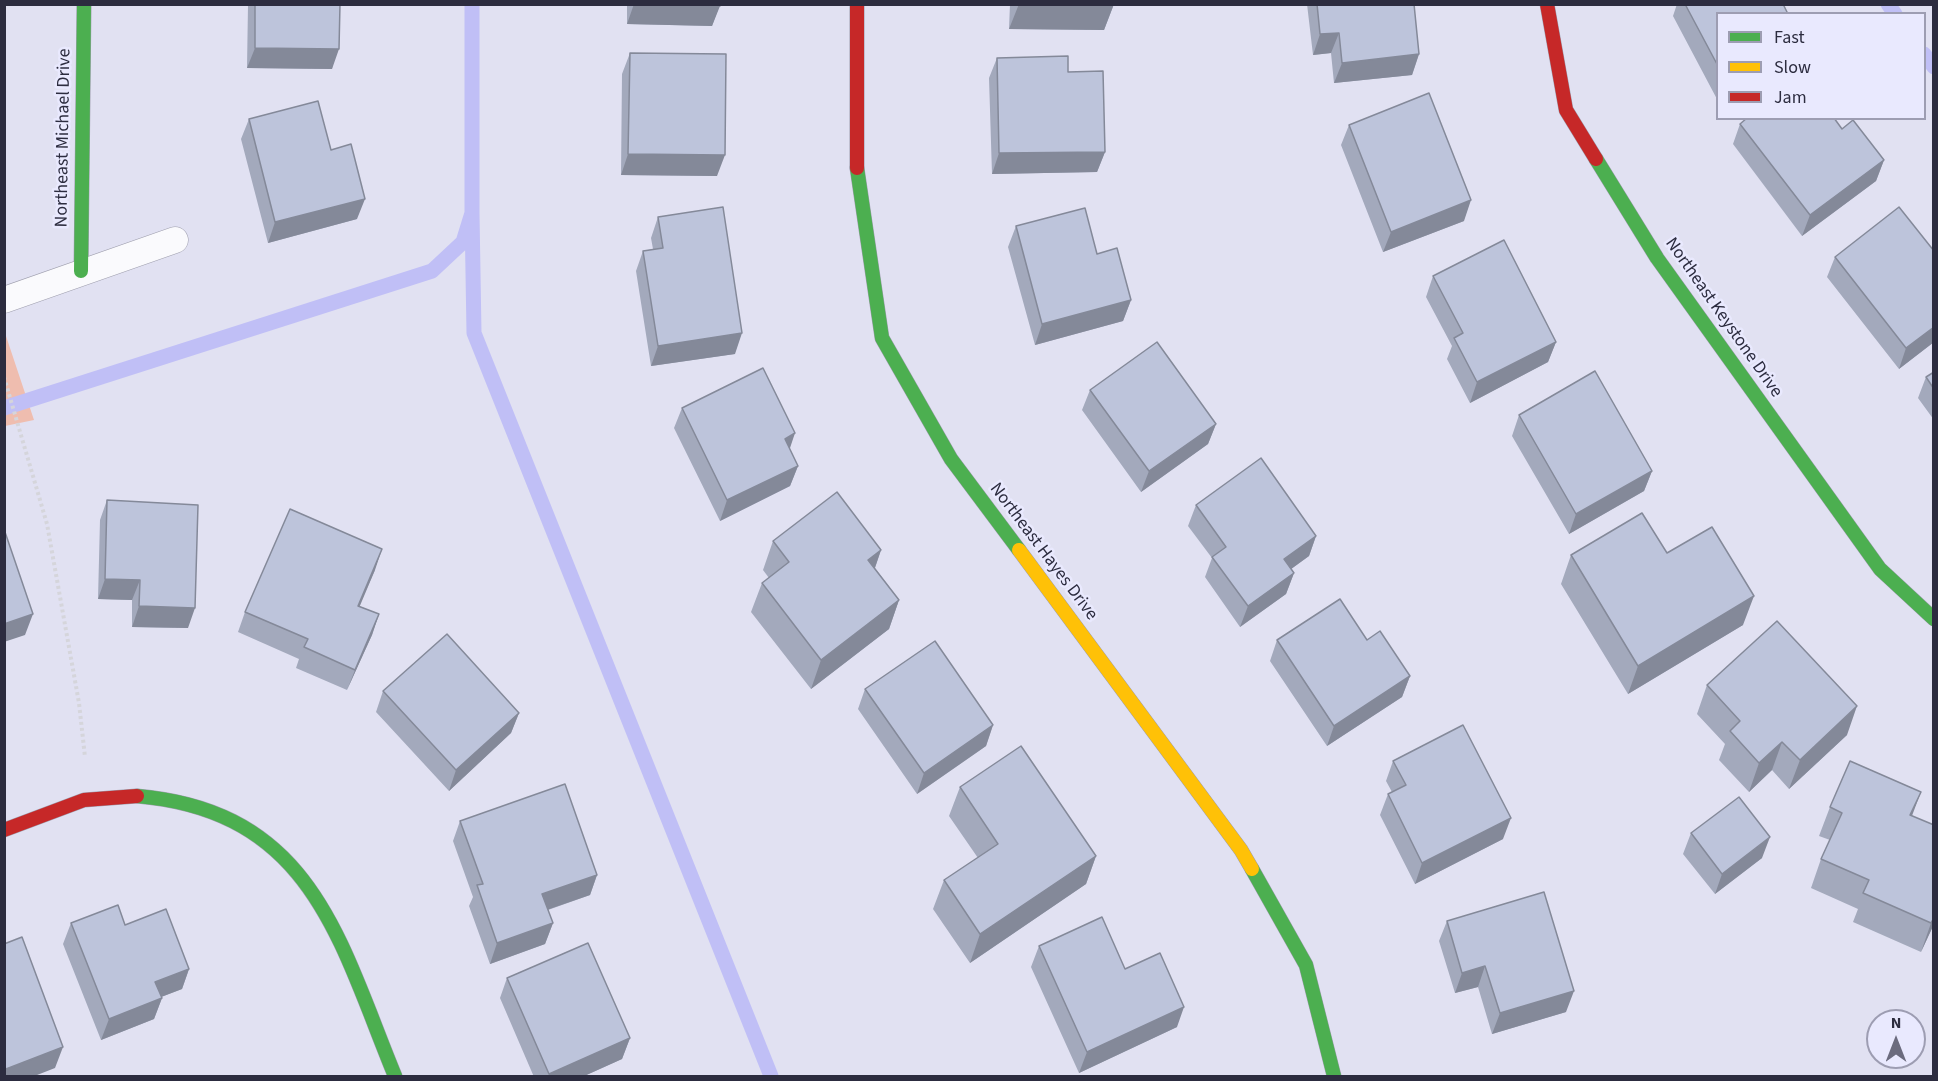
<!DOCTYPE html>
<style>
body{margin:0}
#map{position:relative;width:1938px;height:1081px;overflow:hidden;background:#e1e1f2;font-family:"Source Sans 3",sans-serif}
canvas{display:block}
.frame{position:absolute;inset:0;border:6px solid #2c2c3f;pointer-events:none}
.legend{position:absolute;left:1716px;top:12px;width:210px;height:108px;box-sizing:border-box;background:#e9e9fe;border:2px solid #9d9db2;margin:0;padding:8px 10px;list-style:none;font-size:18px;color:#2c2c3f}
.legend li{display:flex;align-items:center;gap:12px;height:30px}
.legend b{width:30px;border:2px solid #9d9db2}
.north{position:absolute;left:1866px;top:1009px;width:60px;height:60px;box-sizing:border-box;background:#e9e9fe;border:2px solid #9d9db2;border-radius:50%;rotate:0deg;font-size:16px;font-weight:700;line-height:24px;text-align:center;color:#2c2c3f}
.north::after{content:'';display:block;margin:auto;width:21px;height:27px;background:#6b6b7e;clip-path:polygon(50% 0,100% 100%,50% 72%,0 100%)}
</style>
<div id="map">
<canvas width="1938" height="1081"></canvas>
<div class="frame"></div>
<ul class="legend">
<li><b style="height:8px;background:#4caf50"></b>Fast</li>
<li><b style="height:8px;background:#ffc107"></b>Slow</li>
<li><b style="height:8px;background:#c62828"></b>Jam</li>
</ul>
<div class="north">N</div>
</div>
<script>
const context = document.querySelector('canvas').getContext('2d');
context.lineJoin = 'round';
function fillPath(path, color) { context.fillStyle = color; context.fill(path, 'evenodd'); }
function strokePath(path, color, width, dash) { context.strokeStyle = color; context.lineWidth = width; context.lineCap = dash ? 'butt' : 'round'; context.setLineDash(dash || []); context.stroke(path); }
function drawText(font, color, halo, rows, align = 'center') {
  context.font = font + ' "Source Sans 3",sans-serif'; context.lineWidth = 5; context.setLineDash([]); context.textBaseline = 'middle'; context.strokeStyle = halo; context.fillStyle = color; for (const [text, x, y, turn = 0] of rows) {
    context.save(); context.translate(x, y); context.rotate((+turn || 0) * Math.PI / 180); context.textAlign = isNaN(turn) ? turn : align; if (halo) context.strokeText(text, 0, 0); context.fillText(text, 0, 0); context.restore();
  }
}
fillPath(new Path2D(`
 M 5,333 L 34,420 L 5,426 L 4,426 Z`), '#efbdaf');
strokePath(new Path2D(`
 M 1888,4 L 1895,14
 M 1924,54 L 1934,67
 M 472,213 L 474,333 L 771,1076
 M 4,408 L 432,271 L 463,242 L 472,213 L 472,4`), '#c0bff6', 15);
const lane = new Path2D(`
 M 4,300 L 175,240`);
const fast = new Path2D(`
 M 1596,159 L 1657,258 L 1880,569 L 1934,619
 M 857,168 L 882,338 L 951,459 L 1019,550
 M 81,271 L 84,4
 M 137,796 C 312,811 339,940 395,1076
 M 1252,869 L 1306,965 L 1334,1076`);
const slow = new Path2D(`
 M 1019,550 L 1241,850 L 1252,869`);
const jam = new Path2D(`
 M 1547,4 L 1566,110 L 1596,159
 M 857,168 L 857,4
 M 4,830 L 84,800 L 137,796`);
strokePath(lane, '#9e9ead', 27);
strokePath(fast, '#9e9ead', 15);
strokePath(slow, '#9e9ead', 15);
strokePath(jam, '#9e9ead', 15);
strokePath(new Path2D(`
 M 4,377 L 47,524 L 79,703 L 85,757`), '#d5d5db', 4, [3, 3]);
strokePath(lane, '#fafafd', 26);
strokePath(fast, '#4caf50', 14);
strokePath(slow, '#ffc107', 14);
strokePath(jam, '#c62828', 14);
fillPath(new Path2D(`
 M 213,4 L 340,4 L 332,69 L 247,68 L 248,5 Z
 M 627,4 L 720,4 L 712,26 L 627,24 Z
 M 1010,4 L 1114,4 L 1104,30 L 1009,29 Z
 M 1307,4 L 1414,4 L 1419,54 L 1412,75 L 1334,83 L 1331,53 L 1313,55 Z
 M 1677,4 L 1783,4 L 1718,14 L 1718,101 L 1673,16 Z
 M 630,53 L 717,176 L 621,175 L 622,74 Z
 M 997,58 L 1068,72 L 1105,152 L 1097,172 L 992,174 L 989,78 Z
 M 249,119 L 331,150 L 357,219 L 268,243 L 241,139 Z
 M 1740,124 L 1842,129 L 1884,160 L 1876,181 L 1802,236 L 1733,144 Z
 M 1349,125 L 1464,221 L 1383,252 L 1341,145 Z
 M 658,217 L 735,354 L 651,366 L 636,271 L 643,251 L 653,249 L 651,238 Z
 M 1016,226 L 1097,254 L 1131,300 L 1123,321 L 1035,345 L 1008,247 Z
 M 1934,251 L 1934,342 L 1899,369 L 1827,277 L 1835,257 Z
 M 1433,276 L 1556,342 L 1548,362 L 1470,403 L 1447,359 L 1452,346 L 1426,297 Z
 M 1934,372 L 1934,420 L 1918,398 L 1926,377 Z
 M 1090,390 L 1216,424 L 1208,444 L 1141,492 L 1082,410 Z
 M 682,408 L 798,466 L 790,486 L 720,521 L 674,428 Z
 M 1519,415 L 1652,471 L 1644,491 L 1569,534 L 1512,436 Z
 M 107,500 L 188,628 L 132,627 L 132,600 L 98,599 L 100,520 Z
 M 1196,505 L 1316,536 L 1309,556 L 1291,569 L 1294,573 L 1286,594 L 1240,627 L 1205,577 L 1212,558 L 1188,526 Z
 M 773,541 L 881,550 L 875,568 L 899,600 L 889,629 L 811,689 L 751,612 L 762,583 L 769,578 L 763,570 Z
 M 1667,553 L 1743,625 L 1628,694 L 1561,584 L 1571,555 Z
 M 375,570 L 359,606 L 379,614 L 372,635 L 347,690 L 296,668 L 299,659 L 238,632 L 245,612 Z
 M 1277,640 L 1367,640 L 1410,676 L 1402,697 L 1327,746 L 1270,661 Z
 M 1707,685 L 1847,735 L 1789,789 L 1772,770 L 1749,792 L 1719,760 L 1725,744 L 1697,714 Z
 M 865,689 L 993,725 L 986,746 L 917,794 L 858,709 Z
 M 383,691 L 519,713 L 511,733 L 449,791 L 376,712 Z
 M 1393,761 L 1503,839 L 1415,884 L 1380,815 L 1388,794 L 1392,792 L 1386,781 Z
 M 960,787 L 1096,856 L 1086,884 L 970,963 L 933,909 L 944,880 L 978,858 L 949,816 Z
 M 1830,807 L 1912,816 L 1934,924 L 1921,952 L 1853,922 L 1858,909 L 1811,888 L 1821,859 L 1830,840 L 1819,836 Z
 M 460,821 L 597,875 L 590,895 L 548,910 L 553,923 L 545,944 L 490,964 L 469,906 L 473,897 L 453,841 Z
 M 1691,833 L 1762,858 L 1715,894 L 1683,854 Z
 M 1447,921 L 1566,1012 L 1492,1034 L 1478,987 L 1455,993 L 1439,941 Z
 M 71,923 L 125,925 L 189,969 L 182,989 L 161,997 L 162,998 L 154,1019 L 101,1040 L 63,944 Z
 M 1039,946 L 1125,969 L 1177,1027 L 1079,1073 L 1031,967 Z
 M 507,978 L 630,1038 L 622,1059 L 582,1077 L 534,1077 L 500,998 Z`), '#a3a9bc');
fillPath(new Path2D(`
 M 248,4 L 248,5 L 213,5 L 213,4 Z
 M 634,4 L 665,4 L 720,6 L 712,26 L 627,24 Z
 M 1019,4 L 1114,4 L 1104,30 L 1009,29 Z
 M 1339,33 L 1331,53 L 1313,55 L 1320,34 Z
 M 255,48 L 339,49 L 332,69 L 247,68 Z
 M 1419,54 L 1412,75 L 1334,83 L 1342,63 Z
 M 1105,152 L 1097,172 L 992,174 L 999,153 Z
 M 628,154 L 725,155 L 717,176 L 621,175 Z
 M 1884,160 L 1876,181 L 1802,236 L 1810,215 Z
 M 365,199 L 357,219 L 268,243 L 275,222 Z
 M 1471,200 L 1464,221 L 1383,252 L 1391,232 Z
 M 1131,300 L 1123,321 L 1035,345 L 1042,324 Z
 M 1934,327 L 1934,342 L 1899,369 L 1906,348 Z
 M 742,333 L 735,354 L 651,366 L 658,346 Z
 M 1556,342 L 1548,362 L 1470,403 L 1477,382 Z
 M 1216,424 L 1208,444 L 1141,492 L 1149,471 Z
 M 795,433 L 788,454 L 785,439 Z
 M 798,466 L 790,486 L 720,521 L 727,500 Z
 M 1652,471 L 1644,491 L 1569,534 L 1576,514 Z
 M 1316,536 L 1309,556 L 1276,580 L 1284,559 Z
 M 382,549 L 375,570 L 351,627 L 358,606 Z
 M 881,550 L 871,579 L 868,560 Z
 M 1294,573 L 1286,594 L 1240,627 L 1248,606 Z
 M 105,579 L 140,580 L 132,600 L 98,599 Z
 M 1754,596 L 1743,625 L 1628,694 L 1638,666 Z
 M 899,600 L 889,629 L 811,689 L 821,660 Z
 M 139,606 L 195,608 L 188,628 L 132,627 Z
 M 33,614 L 25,635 L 4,642 L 4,624 Z
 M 379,614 L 372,635 L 347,690 L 355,670 Z
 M 1410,676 L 1402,697 L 1327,746 L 1334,726 Z
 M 1857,706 L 1847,735 L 1789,789 L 1800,760 Z
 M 519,713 L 511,733 L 449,791 L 456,770 Z
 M 993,725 L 986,746 L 917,794 L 924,773 Z
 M 1782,742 L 1772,770 L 1749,792 L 1759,763 Z
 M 1921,792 L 1910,821 L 1910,815 Z
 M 1511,818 L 1503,839 L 1415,884 L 1422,863 Z
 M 1770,837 L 1762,858 L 1715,894 L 1722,874 Z
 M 1096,856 L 1086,884 L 970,963 L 980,934 Z
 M 597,875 L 590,895 L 535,914 L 542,894 Z
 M 1934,918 L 1934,924 L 1921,952 L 1931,923 Z
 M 553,923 L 545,944 L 490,964 L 497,943 Z
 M 1485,966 L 1478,987 L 1455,993 L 1462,973 Z
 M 189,969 L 182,989 L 148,1002 L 155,982 Z
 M 1574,991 L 1566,1012 L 1492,1034 L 1500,1013 Z
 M 162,998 L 154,1019 L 101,1040 L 109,1019 Z
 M 1184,1007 L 1177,1027 L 1079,1073 L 1087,1052 Z
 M 630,1038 L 622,1059 L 582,1077 L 548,1077 L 549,1074 Z
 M 63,1047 L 55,1068 L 32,1077 L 4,1077 L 6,1069 Z`), '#848999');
const building = new Path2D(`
 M 255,4 L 340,4 L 339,49 L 255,48 Z
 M 665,4 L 720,4 L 720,6 Z
 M 1317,4 L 1414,4 L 1419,54 L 1342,63 L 1339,33 L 1320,34 Z
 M 1685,4 L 1783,4 L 1788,14 L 1718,14 L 1718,66 Z
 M 630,53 L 726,54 L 725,155 L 628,154 Z
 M 1068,56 L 1068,72 L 1103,71 L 1105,152 L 999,153 L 997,58 Z
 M 1429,93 L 1471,200 L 1391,232 L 1349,125 Z
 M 318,101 L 331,150 L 351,144 L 365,199 L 275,222 L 249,119 Z
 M 1747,118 L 1834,118 L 1842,129 L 1853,120 L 1884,160 L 1810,215 L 1740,124 Z
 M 723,207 L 742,333 L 658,346 L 643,251 L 663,248 L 658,217 Z
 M 1899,207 L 1934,251 L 1934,327 L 1906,348 L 1835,257 Z
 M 1085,208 L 1097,254 L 1117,248 L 1131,300 L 1042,324 L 1016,226 Z
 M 1504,240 L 1556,342 L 1477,382 L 1454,338 L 1463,333 L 1433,276 Z
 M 1157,342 L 1216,424 L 1149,471 L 1090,390 Z
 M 763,368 L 795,433 L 785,439 L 798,466 L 727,500 L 682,408 Z
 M 1595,371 L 1652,471 L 1576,514 L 1519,415 Z
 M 1934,372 L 1934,389 L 1926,377 Z
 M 1261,458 L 1316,536 L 1284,559 L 1294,573 L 1248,606 L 1212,557 L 1226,547 L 1196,505 Z
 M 837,492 L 881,550 L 868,560 L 899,600 L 821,660 L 762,583 L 789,562 L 773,541 Z
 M 107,500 L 198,505 L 195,608 L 139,606 L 140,580 L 105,579 Z
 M 290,509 L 382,549 L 358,606 L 379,614 L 355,670 L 304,647 L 308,639 L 245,612 Z
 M 1642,513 L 1667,553 L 1712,527 L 1754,596 L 1638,666 L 1571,555 Z
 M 4,532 L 5,532 L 33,614 L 4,624 Z
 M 1340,599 L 1367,640 L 1380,631 L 1410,676 L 1334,726 L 1277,640 Z
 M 1777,621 L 1857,706 L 1800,760 L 1782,742 L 1759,763 L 1730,731 L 1740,721 L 1707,685 Z
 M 447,634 L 519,713 L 456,770 L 383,691 Z
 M 935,641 L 993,725 L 924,773 L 865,689 Z
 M 1463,725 L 1511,818 L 1422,863 L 1388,794 L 1406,785 L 1393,761 Z
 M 1021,746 L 1096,856 L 980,934 L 944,880 L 998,844 L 960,787 Z
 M 1850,761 L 1921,792 L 1910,815 L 1934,825 L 1934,918 L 1931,923 L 1863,893 L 1869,880 L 1821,859 L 1842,813 L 1830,807 Z
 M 565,784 L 597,875 L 542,894 L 553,923 L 497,943 L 477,885 L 483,884 L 460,821 Z
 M 1739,797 L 1770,837 L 1722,874 L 1691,833 Z
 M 1544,892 L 1574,991 L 1500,1013 L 1485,966 L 1462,973 L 1447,921 Z
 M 118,905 L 125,925 L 166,909 L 189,969 L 155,982 L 162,998 L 109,1019 L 71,923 Z
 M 1102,917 L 1125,969 L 1160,953 L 1184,1007 L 1087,1052 L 1039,946 Z
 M 22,937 L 63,1047 L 6,1069 L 4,1065 L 4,944 Z
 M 588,943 L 630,1038 L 549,1074 L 507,978 Z`);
fillPath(building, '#bdc4db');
strokePath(building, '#848999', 1.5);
drawText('18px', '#2c2c3f', '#e9e9fe', [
 ["Northeast Michael Drive",64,138,-89],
 ["Northeast Keystone Drive",1723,318,55],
 ["Northeast Hayes Drive",1043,552,53]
]);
</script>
